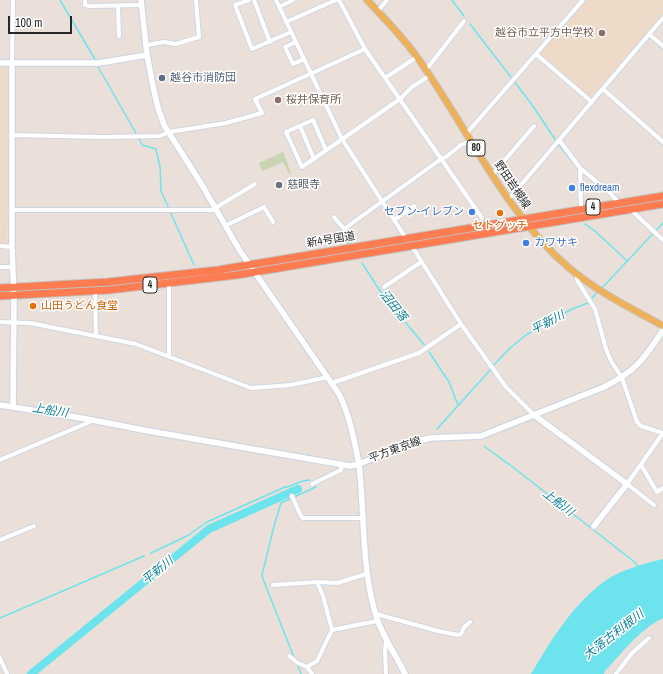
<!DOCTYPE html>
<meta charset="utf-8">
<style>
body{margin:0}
#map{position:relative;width:663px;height:674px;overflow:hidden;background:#ebe0d9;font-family:"Archivo Narrow",sans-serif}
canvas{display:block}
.scale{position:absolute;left:8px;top:16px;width:64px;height:18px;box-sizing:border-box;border:2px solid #282828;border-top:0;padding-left:5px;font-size:12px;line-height:14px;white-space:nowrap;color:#282828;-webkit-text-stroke:3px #fff;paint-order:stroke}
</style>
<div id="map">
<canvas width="663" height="674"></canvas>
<div class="scale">100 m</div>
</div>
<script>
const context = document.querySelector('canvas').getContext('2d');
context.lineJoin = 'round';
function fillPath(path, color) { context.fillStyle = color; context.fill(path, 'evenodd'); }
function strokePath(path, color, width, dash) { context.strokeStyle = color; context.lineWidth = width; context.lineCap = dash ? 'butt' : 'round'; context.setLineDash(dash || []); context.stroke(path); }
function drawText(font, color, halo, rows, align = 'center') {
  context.font = font + ' "Archivo Narrow","Noto Sans JP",sans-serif'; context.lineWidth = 3; context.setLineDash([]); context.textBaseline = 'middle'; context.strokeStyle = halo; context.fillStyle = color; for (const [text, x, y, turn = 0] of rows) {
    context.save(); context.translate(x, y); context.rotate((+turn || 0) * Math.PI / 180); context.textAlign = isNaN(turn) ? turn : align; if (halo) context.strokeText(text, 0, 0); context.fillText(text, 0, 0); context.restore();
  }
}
fillPath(new Path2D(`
 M 586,0 L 663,0 L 663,15 L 590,98 L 541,54 L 541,52 Z
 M 0,65 L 9,65 L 7,243 L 0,243 Z`), '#eddac9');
fillPath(new Path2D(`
 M 283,152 L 291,173 L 289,174 L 283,162 L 262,171 L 259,163 Z`), '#c9d4b1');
fillPath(new Path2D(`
 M 663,559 L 663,618 C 639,630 623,652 605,671 L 604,674 L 531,674 C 552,639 572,605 605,581 C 620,570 646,563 663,559 Z`), '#6ce3ed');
strokePath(new Path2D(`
 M 60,0 L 96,61
 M 452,0 L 464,16
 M 470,24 L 530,102 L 555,139
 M 97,65 L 137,135
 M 139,138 L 142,145 L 156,149 L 160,167 L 161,191 L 194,265
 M 559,145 L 579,170
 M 585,224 L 595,231 L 627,261
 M 343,233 L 348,243
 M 362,263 L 382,294 L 426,347
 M 601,289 L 663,223
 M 429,352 L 449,382 L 458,405
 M 493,366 L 509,349 L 526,335 L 572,309 L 588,303 L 598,291
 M 437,429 L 491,369
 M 208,439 L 243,445
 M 484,446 L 514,468 L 632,560 L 639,567
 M 281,451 L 311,456
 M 314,457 L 320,458
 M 151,553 L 187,536 L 207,522 L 285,487 L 287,487 L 303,481 L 310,480
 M 0,618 L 144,556
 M 295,660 L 263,579 L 262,575 L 274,526 L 281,503 L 316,487
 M 297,663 L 301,674`), '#6ce3ed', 1.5);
strokePath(new Path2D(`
 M 31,674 L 209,529 L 298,489`), '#6ce3ed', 8);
const street = new Path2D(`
 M 85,0 L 85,5 L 90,6 L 142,5
 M 249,0 L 235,5 L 252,49 L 291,32
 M 254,0 L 270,42
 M 276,0 L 342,139 L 407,240
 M 339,0 L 365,49 L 482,218
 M 118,6 L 119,36
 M 279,7 L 293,0
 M 378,11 L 387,0
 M 286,22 L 336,0
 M 649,34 L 663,46
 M 296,42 L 285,47 L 293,64 L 304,59
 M 147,45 L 164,42 L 176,44 L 199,37 L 196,0
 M 537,55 L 592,102
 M 12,63 L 13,0
 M 426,70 L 464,21
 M 385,78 L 417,57
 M 603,89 L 663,142
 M 300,126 L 314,159
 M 466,134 L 583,0
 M 12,135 L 103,137 L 160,136 L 169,132 L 226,123 L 262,113 L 255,99 L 365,49
 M 559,140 L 580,168 L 610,193 L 619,203
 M 326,150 L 313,120 L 286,132 L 302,167 L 400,99 L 412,87 L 429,76
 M 580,168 L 581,209
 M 493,174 L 534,126
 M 509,199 L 663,18
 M 215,208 L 255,184
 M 630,209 L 663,240
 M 12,210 L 216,210
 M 334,217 L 344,229 L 441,159 L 446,157 L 461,145 L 471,141
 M 394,220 L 414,206
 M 225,226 L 264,207 L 273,222
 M 411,245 L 461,324 L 506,387 L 534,415
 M 0,246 L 12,247
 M 0,267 L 12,267
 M 577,274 L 577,280 L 595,309 L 606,349 L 611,361 L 622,378 L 637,422 L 641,426 L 663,433
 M 169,283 L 169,357
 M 384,287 L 421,262
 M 95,291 L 96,336
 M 0,322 L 30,323 L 136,344 L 251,388 L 291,385 L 328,377
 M 332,383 L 419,353 L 461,324
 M 0,460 L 92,421
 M 641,465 L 657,492 L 663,488
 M 312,484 L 341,470 L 342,464
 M 292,496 L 301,516 L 303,518 L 364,518
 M 654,505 L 627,484 L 663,433
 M 0,540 L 34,526
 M 273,585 L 317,582 L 337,583 L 366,574
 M 376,614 L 438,631 L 458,635 L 461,634 L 464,627 L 470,622
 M 332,630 L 377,621
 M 386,641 L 385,652 L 386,674
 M 289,656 L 298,663 L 307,667 L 317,661 L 332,630 L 323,596 L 317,582
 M 0,658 L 7,674
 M 307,667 L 312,674
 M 616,674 L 632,653 L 649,638`);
const secondary = new Path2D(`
 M 0,63 L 99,63 L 147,55
 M 12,63 L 12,247 L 14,299 L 13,407
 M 0,405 L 87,419 L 143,430 L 350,466 L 359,464 C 354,440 350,416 339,394 L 240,251 L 202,185 L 164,125 L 158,108 L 154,91 L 147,55 L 141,0
 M 534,415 L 627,484 L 594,526
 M 405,674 C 396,655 384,639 377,619 C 361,569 365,516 359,464 L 411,443 L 430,438 L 481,436 L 604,387 C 636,371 644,359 663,330`);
const primary = new Path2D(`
 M 367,0 C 384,18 402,36 417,57 C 466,125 504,212 568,267 C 596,291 631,308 663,326`);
const highway = new Path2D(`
 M 0,288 L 108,282 L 218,270 L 663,196
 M 0,296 L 109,290 L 237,275 L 663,204`);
strokePath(street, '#cfd6e1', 6);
strokePath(secondary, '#cfd6e1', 8);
strokePath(primary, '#c3c3c3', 8);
strokePath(highway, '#c3c3c3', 9);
strokePath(street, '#fff', 4);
strokePath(secondary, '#fff', 5.5);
strokePath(primary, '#efb05a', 6);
strokePath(highway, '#fd7c52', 7);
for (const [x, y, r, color] of [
 [602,33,4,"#8d6e63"],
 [162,78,4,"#5c6f8a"],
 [278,100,4,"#8d6e63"],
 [279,185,4,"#6b7280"],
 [572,188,4,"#3f7fe0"],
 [472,212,4,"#3f7fe0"],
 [500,213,4,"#e8710a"],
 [526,243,4,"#3f7fe0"],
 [33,306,4,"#e8710a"]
]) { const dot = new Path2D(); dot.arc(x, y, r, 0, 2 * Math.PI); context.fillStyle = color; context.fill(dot); strokePath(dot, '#fff', 1.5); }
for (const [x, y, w] of [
 [476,148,18],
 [593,207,14],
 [150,285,14]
]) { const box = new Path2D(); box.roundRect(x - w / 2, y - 8, w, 16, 3); context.fillStyle = '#fff'; context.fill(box); strokePath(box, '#282828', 1); }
drawText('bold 10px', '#282828', null, [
 ["80",476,148],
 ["4",593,207],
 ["4",150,285]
]);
drawText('11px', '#785e54', '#fff', [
 ["越谷市立平方中学校",594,33],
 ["桜井保育所",286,100,"left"]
], 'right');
drawText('11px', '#4e5e75', '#fff', [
 ["越谷市消防団",170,78]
], 'left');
drawText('11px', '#5b616d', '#fff', [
 ["慈眼寺",287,185]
], 'left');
drawText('11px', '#282828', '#fff', [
 ["野田岩槻線",512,185,56],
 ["新4号国道",331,240,-9],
 ["平方東京線",395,450,-20]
]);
drawText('11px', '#366cbe', '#fff', [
 ["flexdream",580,188],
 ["セブン-イレブン",464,212,"right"],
 ["カワサキ",534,243]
], 'left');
drawText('11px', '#c56008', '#fff', [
 ["セトグッチ",500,226],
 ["山田うどん食堂",41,306,"left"]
]);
drawText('italic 12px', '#0e8196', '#fff', [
 ["沼田落",393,306,51],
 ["平新川",548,323,-28],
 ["上船川",50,411,9],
 ["上船川",558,503,37],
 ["平新川",158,571,-39],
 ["大落古利根川",614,635,-38]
]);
</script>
